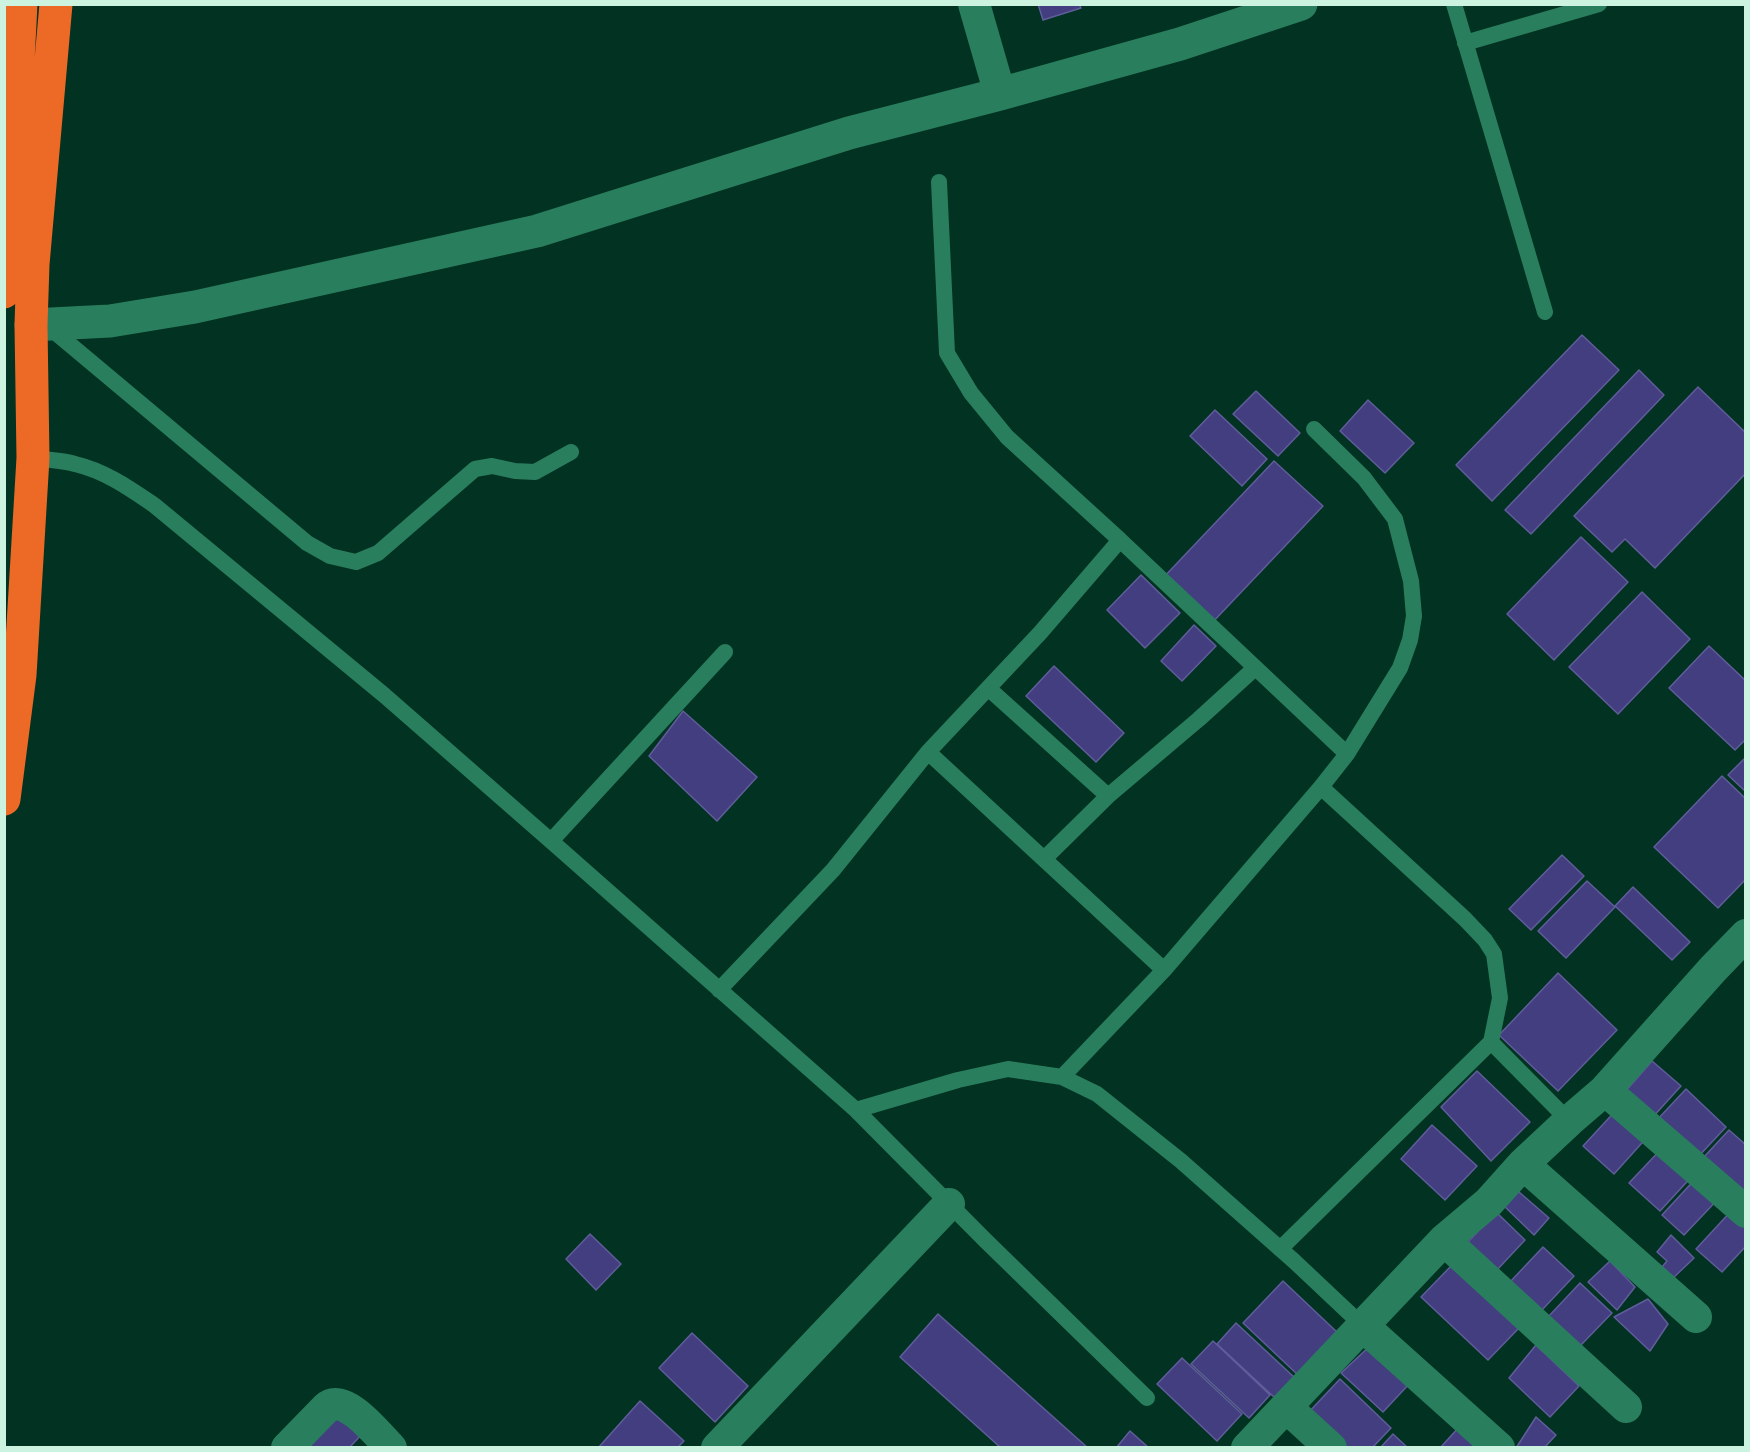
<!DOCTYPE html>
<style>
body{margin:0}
#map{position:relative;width:1750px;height:1452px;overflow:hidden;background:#023221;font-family:"Sofia Sans Condensed",sans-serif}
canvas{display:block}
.frame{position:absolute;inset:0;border:6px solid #ccf3e0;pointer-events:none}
</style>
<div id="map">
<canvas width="1750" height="1452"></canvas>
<div class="frame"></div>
</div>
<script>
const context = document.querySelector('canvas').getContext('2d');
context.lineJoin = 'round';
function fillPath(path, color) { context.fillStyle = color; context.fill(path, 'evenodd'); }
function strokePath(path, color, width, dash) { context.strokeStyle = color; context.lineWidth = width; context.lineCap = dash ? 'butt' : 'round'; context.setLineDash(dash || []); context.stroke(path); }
const building = new Path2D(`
 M 1038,4 L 1079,4 L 1081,8 L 1043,20 Z
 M 1582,335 L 1619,370 L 1492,501 L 1456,465 Z
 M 1639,370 L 1664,395 L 1531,534 L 1505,510 Z
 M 1698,387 L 1746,433 L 1746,473 L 1655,568 L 1625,539 L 1612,552 L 1574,516 Z
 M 1256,391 L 1300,433 L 1278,456 L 1233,414 Z
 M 1368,400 L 1414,443 L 1385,473 L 1340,431 Z
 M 1215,410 L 1267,459 L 1242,486 L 1190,436 Z
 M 1274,461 L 1323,506 L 1210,625 L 1162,579 Z
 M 1581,537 L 1628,582 L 1554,660 L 1507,614 Z
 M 1141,575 L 1180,613 L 1145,648 L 1107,610 Z
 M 1642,592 L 1690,639 L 1618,714 L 1569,667 Z
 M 1194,625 L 1216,646 L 1182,681 L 1161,661 Z
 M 1709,646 L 1746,681 L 1746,739 L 1735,750 L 1669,688 Z
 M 1054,666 L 1124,733 L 1096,762 L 1026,696 Z
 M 683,711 L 757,777 L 717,821 L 649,756 Z
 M 1746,757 L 1746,792 L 1728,775 Z
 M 1722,776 L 1746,799 L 1746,879 L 1718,908 L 1654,847 Z
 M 1562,855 L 1584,876 L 1531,930 L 1509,909 Z
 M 1587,881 L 1615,907 L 1566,958 L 1538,931 Z
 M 1633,887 L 1690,942 L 1672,960 L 1615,906 Z
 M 1558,973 L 1617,1030 L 1558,1091 L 1499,1035 Z
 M 1652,1061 L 1681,1086 L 1651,1119 L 1623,1094 Z
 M 1477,1071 L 1530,1122 L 1491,1161 L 1441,1107 Z
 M 1686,1089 L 1726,1127 L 1696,1159 L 1656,1121 Z
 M 1620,1106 L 1650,1134 L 1614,1174 L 1583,1146 Z
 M 1432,1125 L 1477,1166 L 1445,1200 L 1401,1159 Z
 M 1729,1130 L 1746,1145 L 1746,1188 L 1740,1194 L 1703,1158 Z
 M 1665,1145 L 1695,1173 L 1660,1211 L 1629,1183 Z
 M 1699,1175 L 1721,1196 L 1684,1235 L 1662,1215 Z
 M 1519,1192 L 1549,1218 L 1534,1235 L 1502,1204 Z
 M 1733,1209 L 1746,1221 L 1746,1246 L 1722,1272 L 1696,1249 Z
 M 1496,1212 L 1525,1240 L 1496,1271 L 1467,1243 Z
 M 590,1234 L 621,1264 L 596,1290 L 566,1259 Z
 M 1671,1235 L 1694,1258 L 1671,1280 L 1657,1273 L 1667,1261 L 1657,1252 Z
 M 1543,1247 L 1574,1276 L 1541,1311 L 1510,1282 Z
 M 1610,1261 L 1635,1287 L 1617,1310 L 1588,1282 Z
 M 1452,1265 L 1519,1328 L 1488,1360 L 1421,1297 Z
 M 1283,1281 L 1339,1334 L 1299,1376 L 1243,1323 Z
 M 1580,1283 L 1612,1313 L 1580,1346 L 1548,1317 Z
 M 1648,1299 L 1668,1324 L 1650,1351 L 1614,1317 Z
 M 938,1314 L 1088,1448 L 1001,1448 L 900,1357 Z
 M 1236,1323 L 1295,1378 L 1275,1398 L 1217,1344 Z
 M 692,1333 L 748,1386 L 715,1422 L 659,1368 Z
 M 1213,1341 L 1270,1395 L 1249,1418 L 1191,1364 Z
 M 1372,1344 L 1411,1382 L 1383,1412 L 1341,1373 Z
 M 1536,1345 L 1579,1386 L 1550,1417 L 1509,1378 Z
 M 1182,1358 L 1242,1414 L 1217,1441 L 1157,1384 Z
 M 1340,1379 L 1391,1428 L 1372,1448 L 1344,1448 L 1308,1413 Z
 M 640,1401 L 684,1441 L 677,1448 L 598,1448 Z
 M 333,1405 L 363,1433 L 349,1448 L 294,1448 Z
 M 1536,1417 L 1556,1435 L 1544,1448 L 1516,1448 Z
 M 1460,1426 L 1482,1448 L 1440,1448 Z
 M 1130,1431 L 1149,1448 L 1116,1448 Z
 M 1393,1434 L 1408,1448 L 1380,1448 Z`);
fillPath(building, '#433e7f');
strokePath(building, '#605d9b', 1.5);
strokePath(new Path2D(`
 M 1454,4 L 1545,312
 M 1465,43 L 1599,4
 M 49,327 L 307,543 L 330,556 L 356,562 L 378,553 L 475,469 L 492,466 L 515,471 L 535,472 L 571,452
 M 1314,429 L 1364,478 L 1395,519 L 1411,581 L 1414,616 L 1410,640 L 1400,668 L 1347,754
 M 33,458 C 47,460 61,460 75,464 C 105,471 129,488 154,505 L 384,695 L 551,841 L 856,1110 L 985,1240 L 1147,1398
 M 988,688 L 1108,796
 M 928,752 L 1164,970
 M 1321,787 L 1465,919 L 1485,940 L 1494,954 L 1500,998 L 1491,1042 L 1569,1121
 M 551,841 L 725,652
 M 1044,859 L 1108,796 L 1199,719 L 1255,668
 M 719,990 L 833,870 L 928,752 L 1040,633 L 1120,540 L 1007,437 L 971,393 L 947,353 L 939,182
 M 1062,1077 L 1164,970 L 1321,787 L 1347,754 L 1120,540
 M 856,1110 L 958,1080 L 1008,1069 L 1062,1077 L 1097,1094 L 1181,1161 L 1294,1261 L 1363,1326
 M 1280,1249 L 1491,1042`), '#297e5e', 16);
strokePath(new Path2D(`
 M 974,4 L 1000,94
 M 1605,1090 L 1746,1212
 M 1523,1164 L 1696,1317
 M 1444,1240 L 1626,1407
 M 1363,1326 L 1499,1448
 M 1286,1407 L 1331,1448
 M 287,1448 L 326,1408 C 344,1391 378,1435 391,1448
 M 717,1448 L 949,1204
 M 1247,1448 L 1444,1240 L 1489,1202 L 1523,1164 L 1569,1121 L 1605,1090 L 1713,969 L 1746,935`), '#297e5e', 32);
strokePath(new Path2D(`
 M 31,325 L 110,321 L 195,307 L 537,231 L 849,133 L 1000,94 L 1180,44 L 1301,4`), '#297e5e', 33);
strokePath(new Path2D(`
 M 4,292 L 9,233 L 21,4
 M 4,799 L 20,675 L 33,458 L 31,325 L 33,264 L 56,4`), '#ec6a25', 33);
</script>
